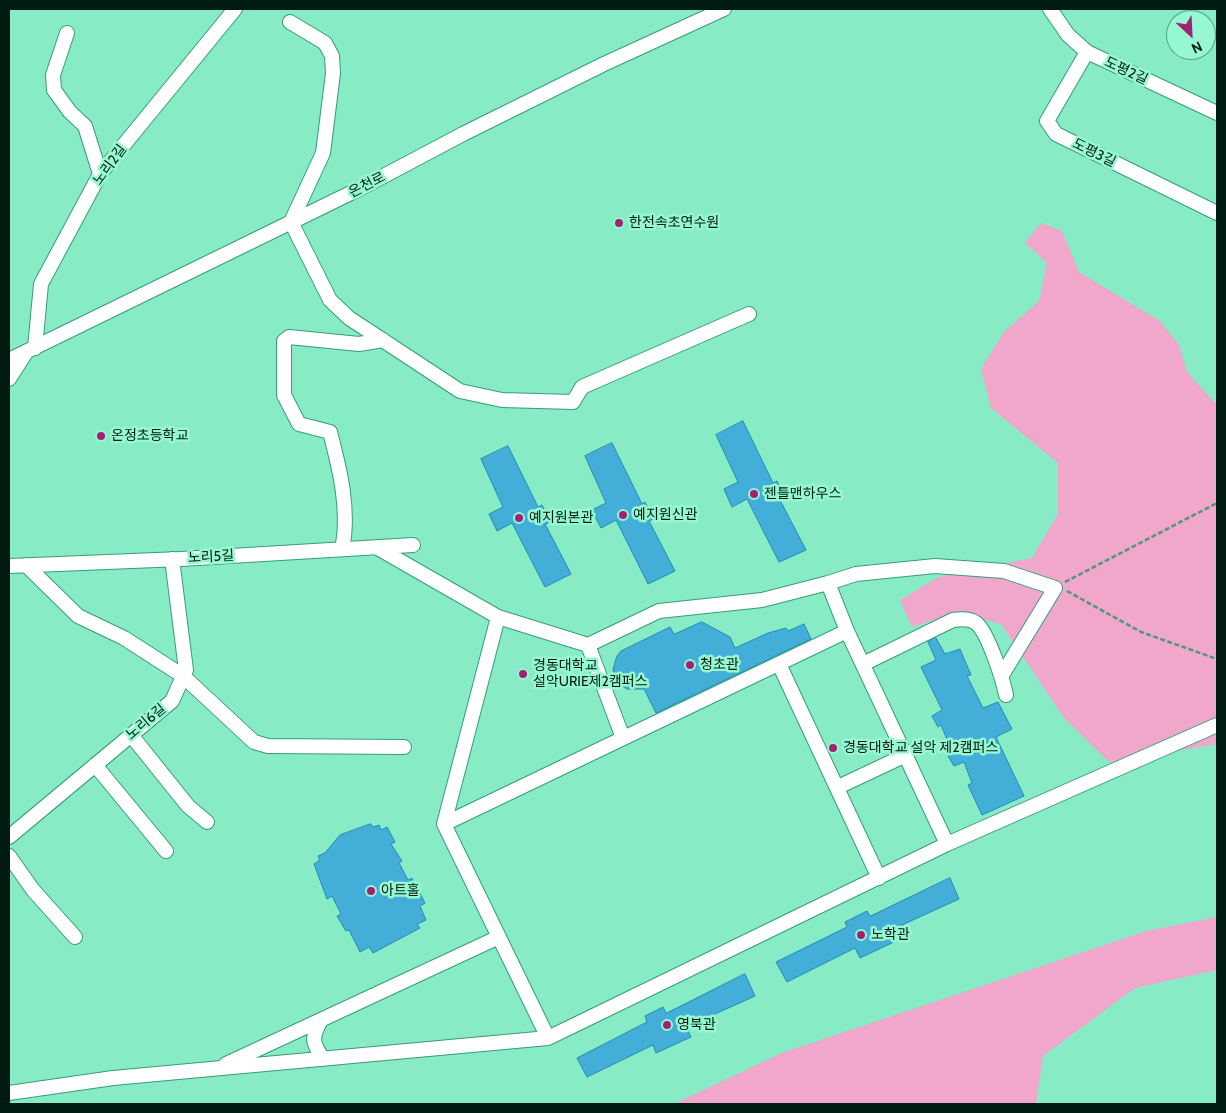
<!DOCTYPE html>
<meta charset="utf-8">
<style>
body{margin:0}
#map{position:relative;width:1226px;height:1113px;overflow:hidden;background:#87ebc5;font-family:Cabin,sans-serif}
canvas{display:block}
.frame{position:absolute;inset:0;border:10px solid #001b11;pointer-events:none}
.north{position:absolute;left:1166px;top:10px;width:50px;height:50px;box-sizing:border-box;background:#95f8d2;border:1px solid #59a085;border-radius:50%;rotate:155deg;font-size:14px;font-weight:700;line-height:20px;text-align:center;color:#001b11}
.north::after{content:'';display:block;margin:auto;width:18px;height:22px;background:#a12172;clip-path:polygon(50% 0,100% 100%,50% 72%,0 100%)}
</style>
<div id="map">
<canvas width="1226" height="1113"></canvas>
<div class="frame"></div>
<div class="north">N</div>
</div>
<script>
const context = document.querySelector('canvas').getContext('2d');
context.lineJoin = 'round';
function fillPath(path, color) { context.fillStyle = color; context.fill(path, 'evenodd'); }
function strokePath(path, color, width, dash) { context.strokeStyle = color; context.lineWidth = width; context.lineCap = dash ? 'butt' : 'round'; context.setLineDash(dash || []); context.stroke(path); }
function drawText(font, color, halo, rows, align = 'center') {
  context.font = font + ' Cabin,"Noto Sans KR",sans-serif'; context.lineWidth = 5; context.setLineDash([]); context.textBaseline = 'middle'; context.strokeStyle = halo; context.fillStyle = color; for (const [text, x, y, turn = 0] of rows) {
    context.save(); context.translate(x, y); context.rotate((+turn || 0) * Math.PI / 180); context.textAlign = isNaN(turn) ? turn : align; if (halo) context.strokeText(text, 0, 0); context.fillText(text, 0, 0); context.restore();
  }
}
fillPath(new Path2D(`
 M 1041,223 L 1062,231 L 1079,272 L 1160,321 L 1179,345 L 1187,372 L 1217,405 L 1217,744 L 1109,762 L 1064,718 L 1001,624 L 957,613 L 912,627 L 900,600 L 939,577 L 1032,558 L 1058,514 L 1058,463 L 991,408 L 981,369 L 1004,332 L 1039,301 L 1047,263 L 1025,243 Z
 M 1217,917 L 1217,970 L 1135,988 L 1043,1056 L 1036,1104 L 674,1104 L 782,1053 L 1146,931 Z`), '#f1a6cc');
const building = new Path2D(`
 M 743,421 L 773,483 L 777,481 L 785,498 L 780,500 L 806,550 L 779,562 L 747,499 L 732,507 L 724,489 L 738,482 L 716,435 Z
 M 612,443 L 642,504 L 645,502 L 653,519 L 649,521 L 675,571 L 648,584 L 616,520 L 601,528 L 592,510 L 606,503 L 585,456 Z
 M 508,446 L 538,507 L 542,505 L 550,522 L 545,524 L 571,574 L 545,587 L 512,523 L 497,531 L 489,514 L 503,507 L 481,459 Z
 M 702,622 L 730,637 L 735,648 L 768,633 L 786,628 L 788,631 L 804,624 L 811,639 L 656,713 L 644,689 L 627,689 L 616,682 L 613,669 L 617,656 L 621,651 L 670,627 L 674,634 Z
 M 936,638 L 945,654 L 960,649 L 971,675 L 967,676 L 983,708 L 998,702 L 1012,729 L 996,737 L 1024,796 L 982,815 L 968,785 L 972,783 L 964,762 L 954,766 L 948,756 L 953,754 L 941,725 L 938,727 L 932,716 L 942,710 L 921,667 L 936,660 L 928,642 Z
 M 371,824 L 373,827 L 379,825 L 381,830 L 387,827 L 395,842 L 391,844 L 402,861 L 399,863 L 408,880 L 412,878 L 425,903 L 420,906 L 426,920 L 417,924 L 420,928 L 373,953 L 369,947 L 360,952 L 349,930 L 346,931 L 337,916 L 341,914 L 332,896 L 327,899 L 314,864 L 320,860 L 318,856 L 325,853 L 340,835 Z
 M 950,878 L 959,899 L 891,930 L 896,941 L 860,958 L 855,948 L 787,982 L 776,962 L 847,927 L 845,922 L 867,911 L 870,916 Z
 M 745,974 L 755,996 L 686,1027 L 691,1037 L 656,1053 L 653,1045 L 587,1077 L 577,1058 L 647,1022 L 645,1016 L 663,1007 L 666,1013 Z`);
fillPath(building, '#43afd9');
strokePath(building, '#208cb3', 1);
const minor = new Path2D(`
 M 1050,9 L 1068,35 L 1087,52 L 1217,113
 M 290,22 L 325,43 L 332,56 L 333,73 L 323,153 L 291,222 L 330,300 L 349,318 L 460,391 L 502,400 L 573,402 L 582,387 L 749,314
 M 67,33 L 53,75 L 54,90 L 70,112 L 85,126 L 100,174
 M 1087,52 L 1047,121 L 1056,134 L 1217,213
 M 35,348 L 41,284 L 100,174 L 235,9
 M 9,360 L 361,188 L 463,134 L 604,64 L 724,9
 M 9,379 L 27,351
 M 376,547 L 498,617 L 588,645 L 623,738
 M 342,549 C 350,511 340,470 330,432 L 299,424 L 284,395 L 284,341 L 289,337 L 359,344 L 383,340
 M 26,565 L 78,616 L 124,638 L 183,676 L 254,742 L 268,746 L 404,747
 M 9,566 L 181,559 L 413,545
 M 828,583 L 856,574 L 935,566 L 1004,571 L 1055,588 L 1002,675
 M 588,645 L 659,611 L 762,600 L 828,583 L 847,631
 M 779,664 L 879,878
 M 863,664 L 953,620 C 960,619 969,618 976,623 C 988,632 1003,680 1006,695
 M 131,735 L 188,806 L 207,822
 M 95,765 L 166,851
 M 838,787 L 906,755
 M 444,824 L 498,617
 M 9,837 L 172,701 L 186,670 L 172,559
 M 947,844 L 847,631 L 444,824 L 548,1038 L 947,844 L 1217,725
 M 9,856 L 33,890 L 75,937
 M 321,1020 C 311,1038 312,1042 323,1059
 M 226,1064 L 499,937
 M 9,1093 L 113,1078 L 548,1038`);
strokePath(minor, '#359d7b', 16);
strokePath(new Path2D(`
 M 1065,582 L 1217,503
 M 1067,591 L 1141,632 L 1217,659`), '#50967b', 2.5, [5, 2.5]);
strokePath(minor, '#fff', 14);
for (const [x, y, r, color] of [
 [619,223,5,"#a12172"],
 [101,436,5,"#a12172"],
 [754,494,5,"#a12172"],
 [623,515,5,"#a12172"],
 [519,518,5,"#a12172"],
 [690,665,5,"#a12172"],
 [523,674,5,"#a12172"],
 [833,748,5,"#a12172"],
 [371,891,5,"#a12172"],
 [861,935,5,"#a12172"],
 [667,1025,5,"#a12172"]
]) { const dot = new Path2D(); dot.arc(x, y, r, 0, 2 * Math.PI); context.fillStyle = color; context.fill(dot); strokePath(dot, '#95f8d2', 2); }
drawText('14px', '#001b11', '#95f8d2', [
 ["도평2길",1126,71,25],
 ["도평3길",1094,153,26],
 ["노리2길",110,165,-54],
 ["온천로",367,185,-27],
 ["노리5길",211,557,-3],
 ["노리6길",146,722,-40]
]);
drawText('14px', '#001b11', '#95f8d2', [
 ["한전속초연수원",629,223],
 ["온정초등학교",111,436],
 ["젠틀맨하우스",764,494],
 ["예지원신관",633,515],
 ["예지원본관",529,518],
 ["청초관",700,665],
 ["경동대학교",533,666],
 ["설악URIE제2캠퍼스",533,682],
 ["경동대학교 설악 제2캠퍼스",843,748],
 ["아트홀",381,891],
 ["노학관",871,935],
 ["영북관",677,1025]
], 'left');
</script>
